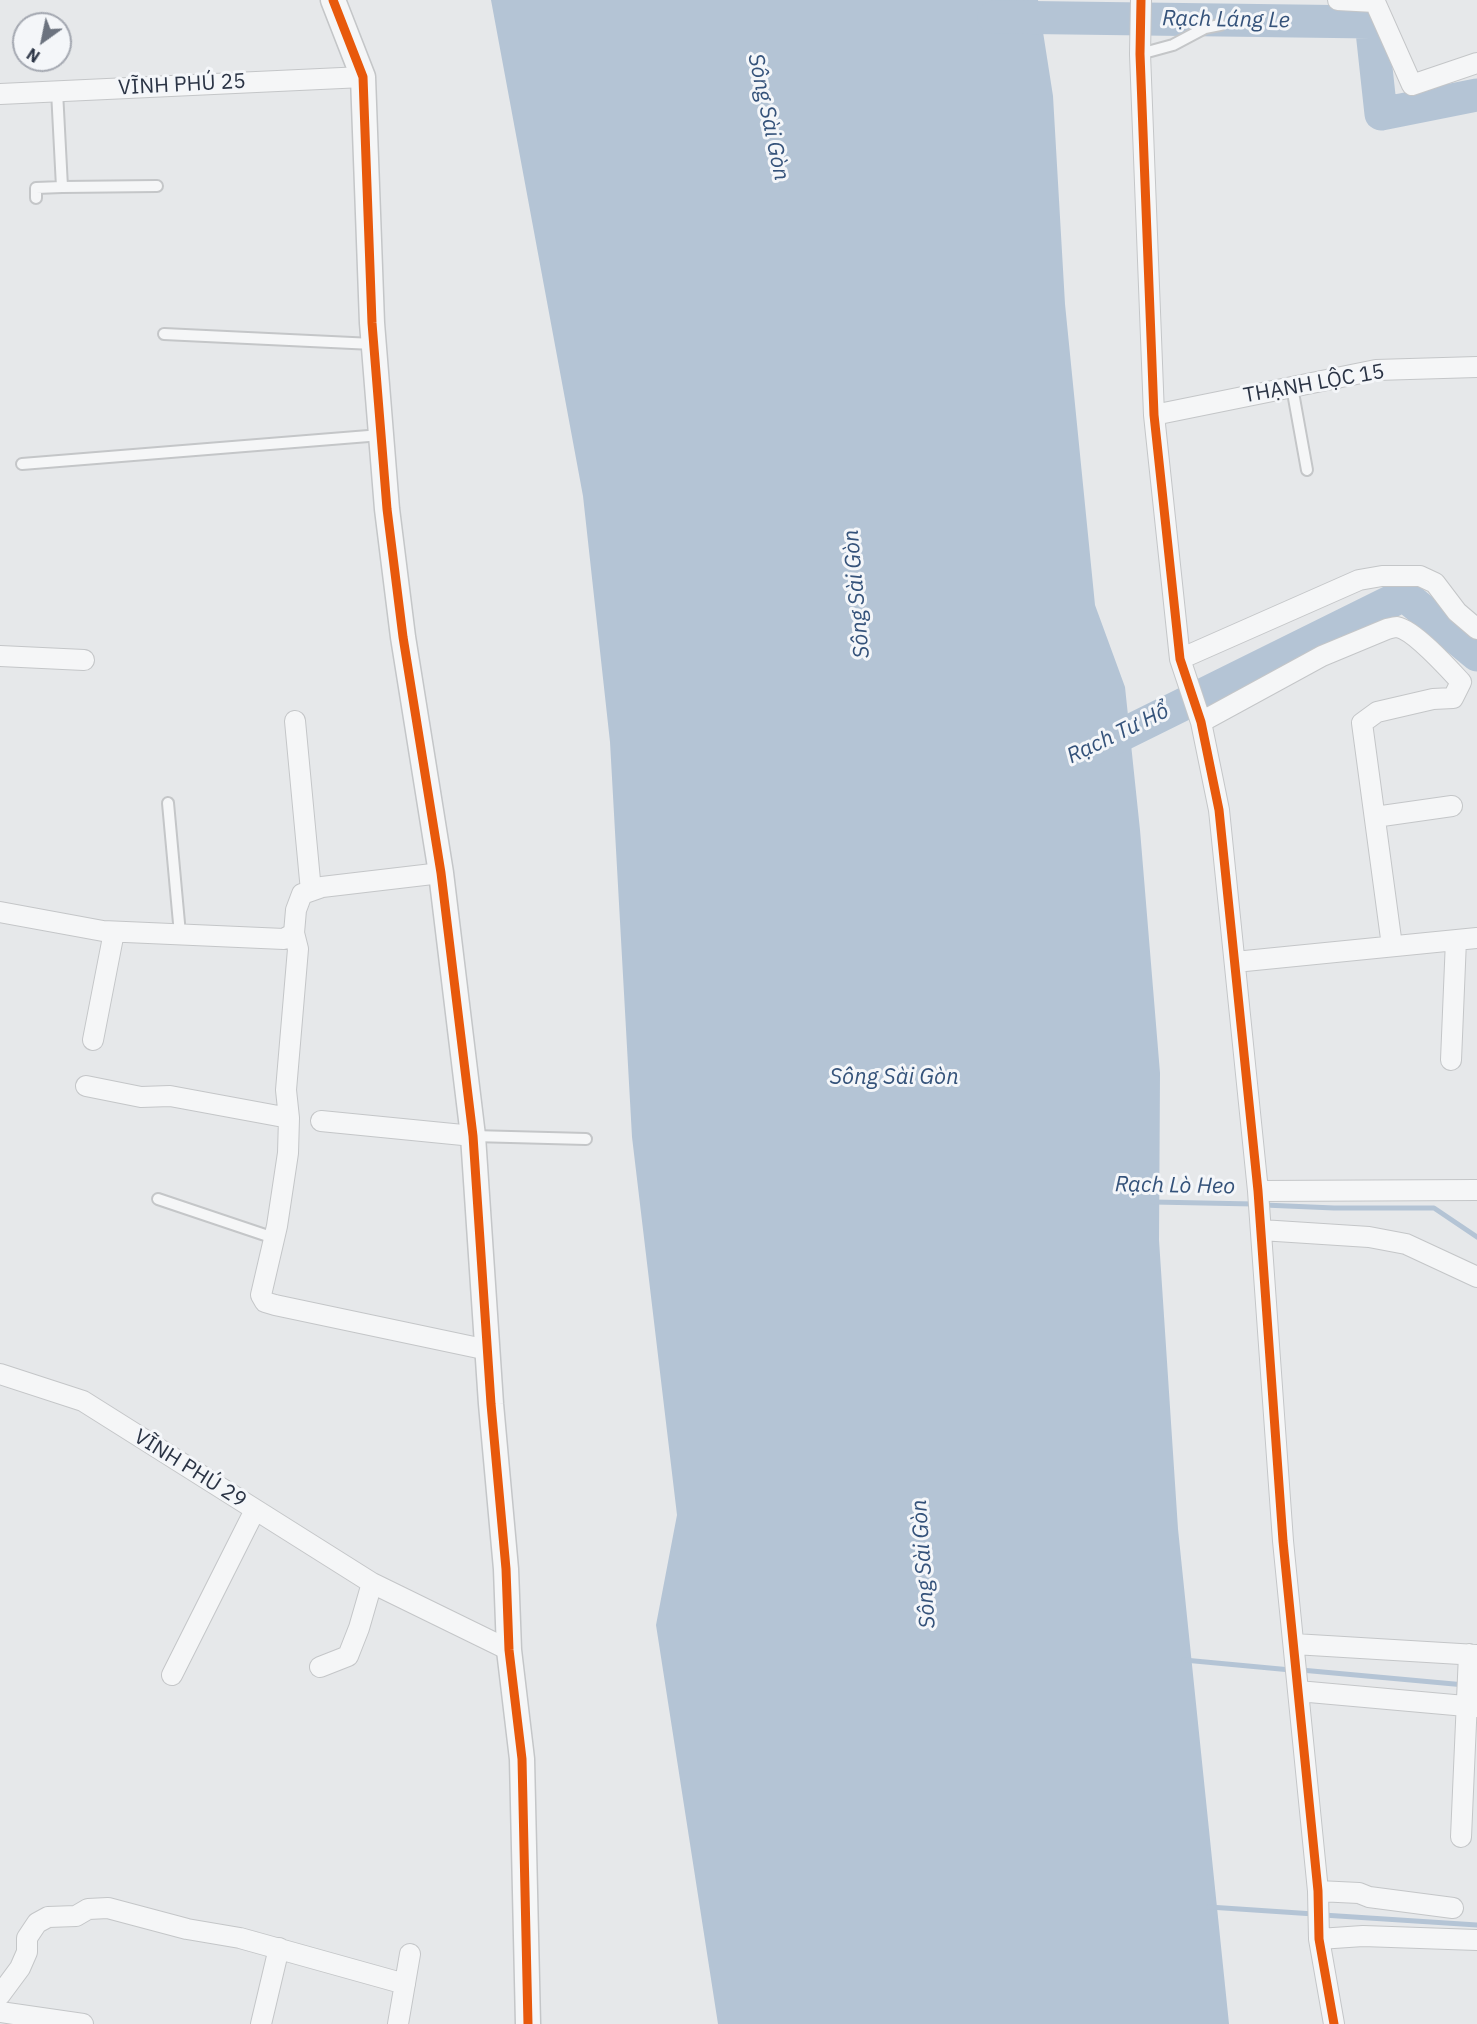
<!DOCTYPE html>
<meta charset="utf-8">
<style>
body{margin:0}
#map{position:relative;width:1477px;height:2024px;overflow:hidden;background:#e6e8ea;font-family:"IBM Plex Sans",sans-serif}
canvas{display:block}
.north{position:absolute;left:12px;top:12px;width:60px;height:60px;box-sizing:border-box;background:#f4f6f9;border:2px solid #a4a8b1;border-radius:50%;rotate:213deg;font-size:16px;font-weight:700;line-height:24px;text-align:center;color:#2b3445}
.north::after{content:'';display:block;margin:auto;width:21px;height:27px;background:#6c737f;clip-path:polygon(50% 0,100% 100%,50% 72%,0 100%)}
</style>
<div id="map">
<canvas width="1477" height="2024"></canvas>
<div class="north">N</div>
</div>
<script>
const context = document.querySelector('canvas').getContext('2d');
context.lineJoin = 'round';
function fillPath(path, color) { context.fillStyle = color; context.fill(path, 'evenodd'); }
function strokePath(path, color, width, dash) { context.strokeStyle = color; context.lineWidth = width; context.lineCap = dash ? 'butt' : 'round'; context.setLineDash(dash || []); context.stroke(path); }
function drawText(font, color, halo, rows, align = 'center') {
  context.font = font + ' "IBM Plex Sans",sans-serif'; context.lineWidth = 6; context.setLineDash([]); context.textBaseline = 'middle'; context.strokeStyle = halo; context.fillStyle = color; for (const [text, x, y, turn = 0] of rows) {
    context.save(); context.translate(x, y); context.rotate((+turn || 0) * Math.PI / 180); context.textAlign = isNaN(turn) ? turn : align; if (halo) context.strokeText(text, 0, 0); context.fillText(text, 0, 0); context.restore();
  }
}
fillPath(new Path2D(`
 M 491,0 L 1038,0 L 1053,96 L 1065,304 L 1095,605 L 1125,687 L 1140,830 L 1160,1073 L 1159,1240 L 1178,1529 L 1229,2024 L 718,2024 L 656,1625 L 677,1515 L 632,1137 L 610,742 L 583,496 Z`), '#b4c4d5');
strokePath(new Path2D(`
 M 1153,1202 L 1254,1204
 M 1264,1205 L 1334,1208 L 1434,1208 L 1477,1237
 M 1184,1660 L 1291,1670
 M 1301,1670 L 1465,1685
 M 1209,1907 L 1314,1914
 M 1323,1915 L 1477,1925`), '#b4c4d5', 5);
strokePath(new Path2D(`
 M 994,17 L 1371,22 L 1381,114 L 1477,95
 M 1089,751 L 1404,595 L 1477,655`), '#b4c4d5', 33);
const service = new Path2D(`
 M 1140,54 L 1173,45 L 1205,28 L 1220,25
 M 57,91 L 62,187 L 157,186
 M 36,198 L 36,188 L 62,187
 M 164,334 L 373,344
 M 1292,387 L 1307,470
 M 22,464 L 381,435
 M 168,803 L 180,934
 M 473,1136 L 586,1139
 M 158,1199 L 274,1238`);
const minor = new Path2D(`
 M 1141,0 L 1140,54 L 1154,415 L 1180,659 L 1201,722 L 1219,810 L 1258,1191 L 1283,1541 L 1318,1891 L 1319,1939 L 1334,2024
 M 1338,0 L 1375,2 L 1412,85 L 1477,63
 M 0,94 L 363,77
 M 1154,415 L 1376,370 L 1477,367
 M 0,656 L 84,660
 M 1180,659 L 1359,580 L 1382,576 L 1420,576 L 1435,583 L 1457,612 L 1477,629
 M 295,721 L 311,891
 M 1201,722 L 1322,656 L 1387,629 C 1391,628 1394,627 1397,627 C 1414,630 1449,669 1461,682 L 1453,698 L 1433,699 L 1377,712 L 1362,723 L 1392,946
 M 1375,817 L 1452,806
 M 0,912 L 103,931 L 284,939 L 294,933 L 296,910 L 302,894 L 322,887 L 441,873
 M 294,933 L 298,949 L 286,1090 L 289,1118 L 288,1153 L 277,1226 L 261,1295 L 265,1302 L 275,1305 L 488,1350
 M 1235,962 L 1477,938
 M 93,1040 L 114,932
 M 1451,1060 L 1456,940
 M 86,1086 L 141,1097 L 170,1096 L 289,1118
 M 321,1121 L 473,1136
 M 1258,1191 L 1477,1190
 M 1261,1230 L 1369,1237 L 1406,1244 L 1477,1277
 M 0,1374 L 83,1401 L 372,1583 L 509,1650
 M 1294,1644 L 1477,1655
 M 320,1667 L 348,1656 L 359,1628 L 372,1583
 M 172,1675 L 255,1510
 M 1298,1691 L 1477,1707
 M 1461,1837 L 1469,1654
 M 1318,1891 L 1359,1893 L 1369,1897 L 1453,1908
 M 1319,1939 L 1363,1936 L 1477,1940
 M 0,1995 L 20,1968 L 27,1952 L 27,1938 L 37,1923 L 48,1917 L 76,1916 L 88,1909 L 108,1908 L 187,1929 L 240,1938 L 405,1984
 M 0,2012 L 83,2024
 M 261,2024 L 279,1948
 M 398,2024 L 410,1954`);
const tertiary = new Path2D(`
 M 333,0 L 363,77 L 372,323 L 387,509 L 403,637 L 441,873 L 473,1136 L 491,1404 L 506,1569 L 509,1650 L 522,1759 L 528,2024`);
strokePath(service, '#c4c6c8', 14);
strokePath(minor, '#c4c6c8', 22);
strokePath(tertiary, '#c4c6c8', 27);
strokePath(service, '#f5f6f7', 10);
strokePath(minor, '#f5f6f7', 20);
strokePath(tertiary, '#f5f6f7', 24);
strokePath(new Path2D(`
 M 333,0 L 363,77 L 372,323 L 387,509 L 403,637 L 441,873 L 473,1136 L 491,1404 L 506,1569 L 509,1650 L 522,1759 L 528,2024
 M 1141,0 L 1140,54 L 1154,415 L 1180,659 L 1201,722 L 1219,810 L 1258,1191 L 1283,1541 L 1318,1891 L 1319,1939 L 1334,2024`), '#e8590c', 9);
drawText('21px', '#2b3445', '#f4f6f9', [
 ["VĨNH PHÚ 25",182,85,-3],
 ["THẠNH LỘC 15",1314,384,-10],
 ["VĨNH PHÚ 29",190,1469,32]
]);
drawText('italic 22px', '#34527a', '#f4f6f9', [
 ["Rạch Láng Le",1226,20,1],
 ["Sông Sài Gòn",768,117,78],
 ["Sông Sài Gòn",857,594,-95],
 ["Rạch Tư Hổ",1118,734,-26],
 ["Sông Sài Gòn",894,1078],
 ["Rạch Lò Heo",1175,1186,1],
 ["Sông Sài Gòn",924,1564,-94]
]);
</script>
